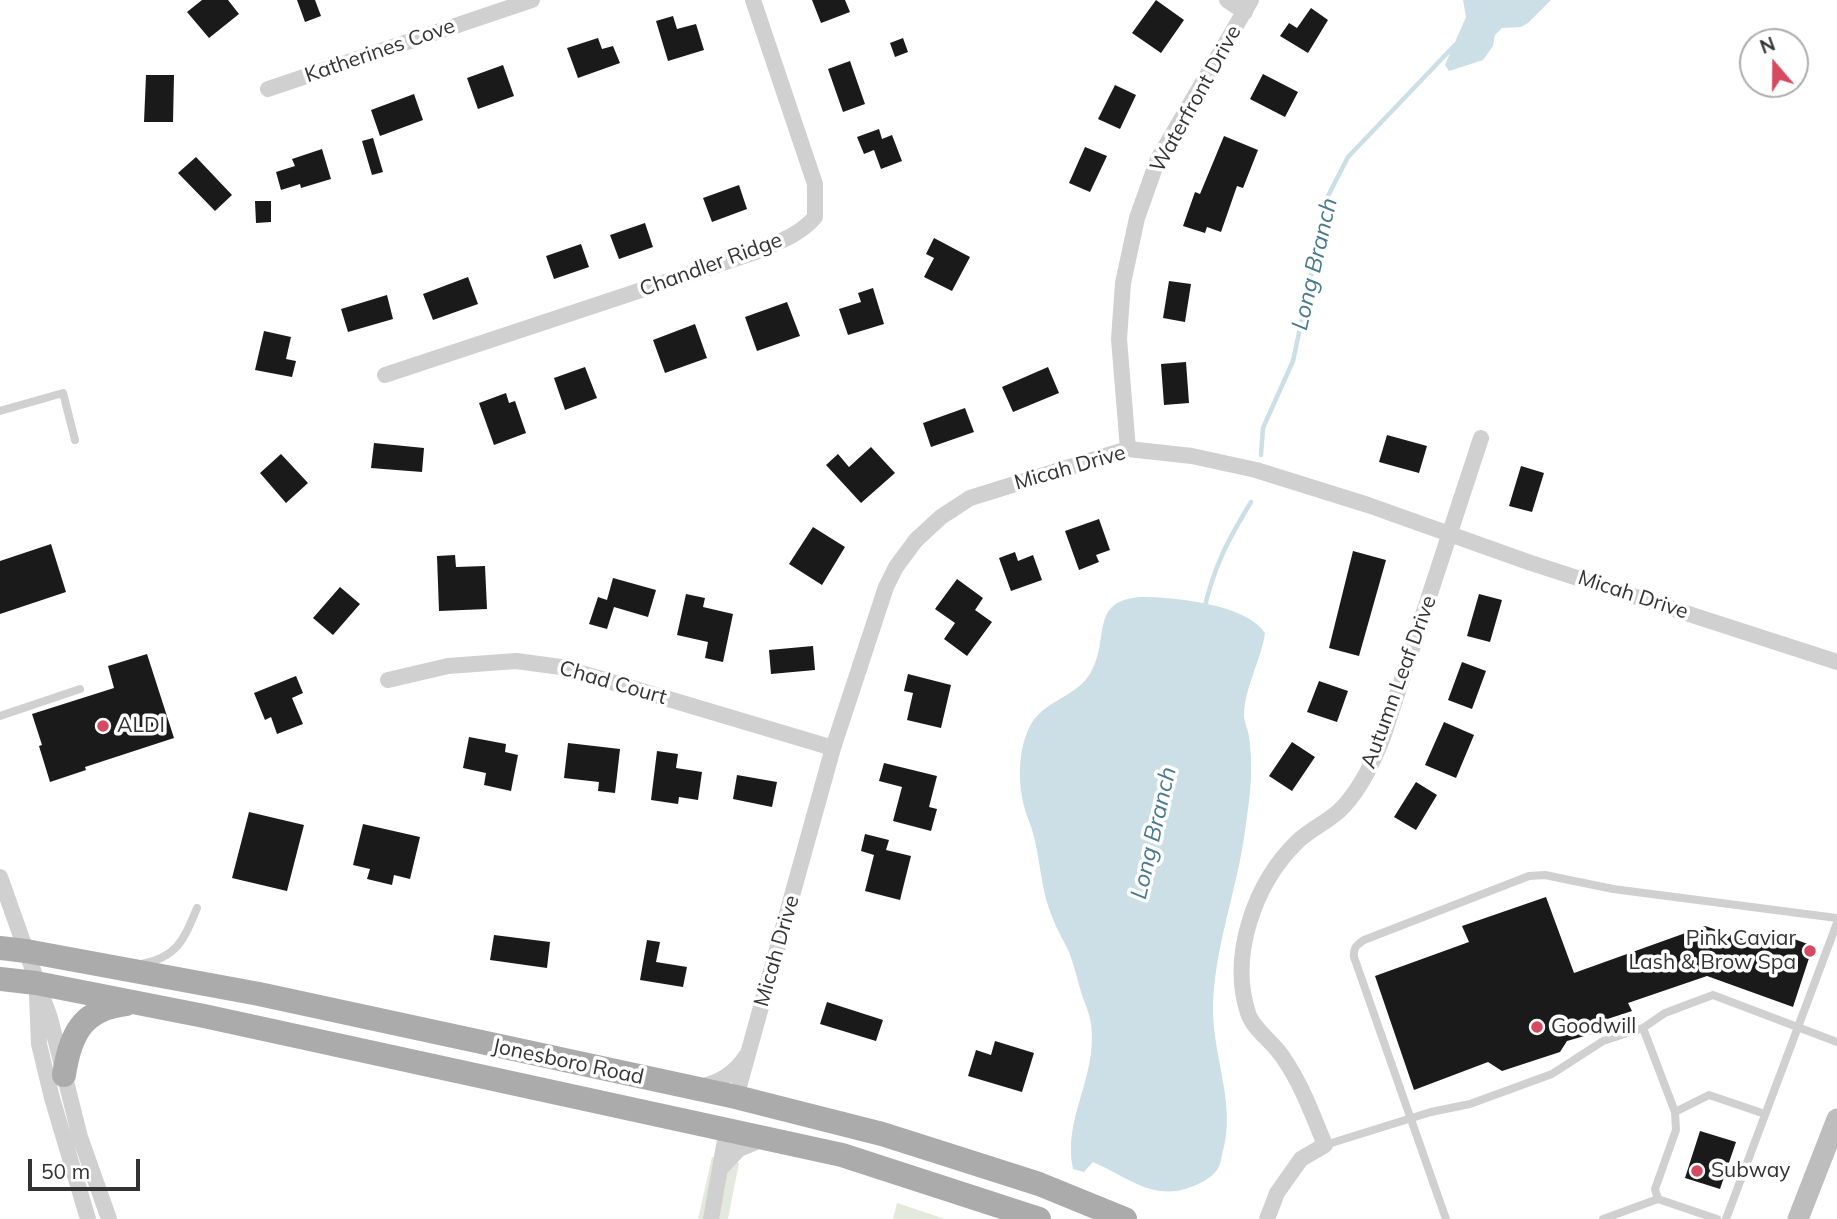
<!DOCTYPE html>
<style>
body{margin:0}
#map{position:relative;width:1837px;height:1219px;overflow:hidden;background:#fff;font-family:Mulish,sans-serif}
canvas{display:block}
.north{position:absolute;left:1739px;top:28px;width:70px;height:70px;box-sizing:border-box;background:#fff;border:2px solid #adadad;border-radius:50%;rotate:340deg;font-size:19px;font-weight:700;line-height:28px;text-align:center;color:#333}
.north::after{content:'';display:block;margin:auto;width:24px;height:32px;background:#d54a60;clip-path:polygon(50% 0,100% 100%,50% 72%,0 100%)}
.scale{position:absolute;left:28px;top:1159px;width:112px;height:32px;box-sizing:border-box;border:4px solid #333;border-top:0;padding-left:9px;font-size:21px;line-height:24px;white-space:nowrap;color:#333;-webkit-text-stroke:5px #fff;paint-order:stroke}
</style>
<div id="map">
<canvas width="1837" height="1219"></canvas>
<div class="north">N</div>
<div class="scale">50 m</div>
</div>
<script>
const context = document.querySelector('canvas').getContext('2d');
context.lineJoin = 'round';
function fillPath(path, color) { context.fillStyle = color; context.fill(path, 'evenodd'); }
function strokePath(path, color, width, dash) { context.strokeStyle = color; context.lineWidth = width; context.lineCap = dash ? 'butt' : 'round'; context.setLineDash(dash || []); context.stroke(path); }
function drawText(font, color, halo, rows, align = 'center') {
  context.font = font + ' Mulish,sans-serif'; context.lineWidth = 7; context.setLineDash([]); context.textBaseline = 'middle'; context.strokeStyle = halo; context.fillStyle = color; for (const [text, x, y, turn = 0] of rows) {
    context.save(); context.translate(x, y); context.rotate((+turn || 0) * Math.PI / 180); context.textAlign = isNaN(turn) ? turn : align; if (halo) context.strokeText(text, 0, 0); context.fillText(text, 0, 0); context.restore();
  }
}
fillPath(new Path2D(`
 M 712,1157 L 739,1163 L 728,1219 L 698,1219 Z
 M 897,1203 L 945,1219 L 893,1219 Z`), '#e4e9dd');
fillPath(new Path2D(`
 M 1463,0 L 1551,0 L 1528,23 L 1521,27 L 1502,28 L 1495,35 L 1493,46 L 1483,60 L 1449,71 L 1445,65 L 1466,17 Z
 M 1140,597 C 1173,597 1247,604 1265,633 C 1261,661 1245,686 1244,715 C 1244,722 1248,729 1249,736 C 1250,744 1251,754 1251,762 C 1252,785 1248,809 1245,831 C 1237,891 1214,948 1213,1008 C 1213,1060 1237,1104 1222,1155 C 1221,1160 1220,1166 1217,1170 C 1210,1179 1201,1183 1191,1187 C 1153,1202 1126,1176 1093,1162 L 1084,1172 L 1073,1169 C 1062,1119 1098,1077 1091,1024 C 1090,1015 1086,1006 1083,998 C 1078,983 1075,967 1069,952 C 1064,941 1057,930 1053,919 C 1042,894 1041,868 1035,841 C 1033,829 1027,818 1024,806 C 1018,781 1018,751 1029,728 C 1042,700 1077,698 1091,672 C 1110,639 1089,601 1140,597 Z`), '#ccdfe7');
strokePath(new Path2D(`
 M 1261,455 L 1263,428 L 1293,361 L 1328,196 L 1348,157 L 1455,45
 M 1204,610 C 1214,566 1228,540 1251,502`), '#ccdfe7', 4.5);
fillPath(new Path2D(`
 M 202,0 L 228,0 L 239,14 L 209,38 L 187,12 Z
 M 297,0 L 315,0 L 321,16 L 305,22 Z
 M 812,0 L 845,0 L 850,12 L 821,23 Z
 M 1156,0 L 1184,20 L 1161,53 L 1132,33 Z
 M 1311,8 L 1328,20 L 1308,53 L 1280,36 L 1289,23 L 1297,28 Z
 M 673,16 L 677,29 L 696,24 L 704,50 L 668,61 L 656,21 Z
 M 598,38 L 602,49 L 613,46 L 620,63 L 578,78 L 567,48 Z
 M 903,38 L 908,52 L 895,57 L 890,43 Z
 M 850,61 L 865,104 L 843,112 L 828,69 Z
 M 503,65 L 514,96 L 478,109 L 467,78 Z
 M 1263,74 L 1298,92 L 1285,117 L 1250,99 Z
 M 146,75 L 174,75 L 173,122 L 144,122 Z
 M 1115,85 L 1136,95 L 1120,129 L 1098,119 Z
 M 414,94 L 423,120 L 380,136 L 371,110 Z
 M 879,129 L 882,139 L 892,135 L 902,161 L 881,169 L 874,150 L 864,154 L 857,137 Z
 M 1224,136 L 1258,150 L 1243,188 L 1237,186 L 1221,232 L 1207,227 L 1205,233 L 1183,226 L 1195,192 L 1200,194 Z
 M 373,138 L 383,172 L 372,175 L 362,141 Z
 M 1085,147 L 1107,156 L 1090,192 L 1069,183 Z
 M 322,149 L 331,179 L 301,188 L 300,184 L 281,190 L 276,172 L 295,166 L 292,159 Z
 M 196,157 L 232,195 L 215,211 L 178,173 Z
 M 739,185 L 747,209 L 712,222 L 703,198 Z
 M 255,201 L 271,201 L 271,222 L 256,223 Z
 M 645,223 L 653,247 L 619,259 L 610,235 Z
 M 934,238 L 970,257 L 952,291 L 924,277 L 934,258 L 926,254 Z
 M 581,244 L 589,267 L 554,279 L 546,256 Z
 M 468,277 L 478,304 L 433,320 L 423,294 Z
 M 1169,281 L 1191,284 L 1185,322 L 1163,318 Z
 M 873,288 L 884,324 L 848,335 L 839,309 L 861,302 L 858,293 Z
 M 387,295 L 393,319 L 348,332 L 341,309 Z
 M 787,302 L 800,336 L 757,351 L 745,317 Z
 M 695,324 L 707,358 L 665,373 L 653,340 Z
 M 264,331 L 291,337 L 286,359 L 296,361 L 292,377 L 255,370 Z
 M 1186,362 L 1189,403 L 1164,405 L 1161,364 Z
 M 585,367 L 597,398 L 565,410 L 554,378 Z
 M 1048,367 L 1059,393 L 1013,412 L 1002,387 Z
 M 506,393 L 509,403 L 515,401 L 526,433 L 494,445 L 479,403 Z
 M 965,408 L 974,432 L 931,447 L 923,423 Z
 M 1387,435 L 1427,446 L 1419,473 L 1379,462 Z
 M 374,443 L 424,448 L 422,472 L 371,468 Z
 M 871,447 L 895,473 L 861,503 L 826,465 L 838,454 L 849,467 Z
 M 281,454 L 308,483 L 286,503 L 260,473 Z
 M 1521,466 L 1544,473 L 1532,512 L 1509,506 Z
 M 1099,519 L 1110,550 L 1096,555 L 1099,562 L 1079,570 L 1065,531 Z
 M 813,527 L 845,547 L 822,585 L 789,564 Z
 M 51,544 L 66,592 L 0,614 L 0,561 Z
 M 1353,551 L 1386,560 L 1359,656 L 1329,648 Z
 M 1015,552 L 1018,561 L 1033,555 L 1042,580 L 1011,591 L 999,558 Z
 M 455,555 L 456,567 L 485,566 L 487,609 L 439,611 L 437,556 Z
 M 613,578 L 656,590 L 648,617 L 614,607 L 607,629 L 589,624 L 598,597 L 607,600 Z
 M 957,579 L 983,598 L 975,610 L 992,622 L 967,656 L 944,639 L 955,623 L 935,609 Z
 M 340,587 L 360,604 L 333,635 L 313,618 Z
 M 686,594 L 705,598 L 703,607 L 733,614 L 723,662 L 705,658 L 708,642 L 677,635 Z
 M 1479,594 L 1502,600 L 1490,642 L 1467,636 Z
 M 813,646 L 815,670 L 771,674 L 769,650 Z
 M 147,654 L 174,738 L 85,767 L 86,770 L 50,782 L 39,746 L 42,745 L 32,714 L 114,688 L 108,666 Z
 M 1462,662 L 1486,671 L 1472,709 L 1448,700 Z
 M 908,674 L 951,685 L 941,728 L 907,720 L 913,693 L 904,691 Z
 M 296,676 L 303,693 L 292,698 L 303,724 L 277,734 L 271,717 L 265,720 L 254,693 Z
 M 1319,681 L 1348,691 L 1337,722 L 1307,712 Z
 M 1444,722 L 1474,735 L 1456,778 L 1425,765 Z
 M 469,737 L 506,744 L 505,752 L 518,755 L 511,791 L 484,785 L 486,773 L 463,768 Z
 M 1292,742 L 1315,757 L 1292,791 L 1269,776 Z
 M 568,743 L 620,749 L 615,793 L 598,791 L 599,782 L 564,778 Z
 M 657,751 L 678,754 L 676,768 L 702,772 L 698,800 L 679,797 L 678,804 L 651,800 Z
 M 884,763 L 937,776 L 929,807 L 937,809 L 931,831 L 893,821 L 902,787 L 879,781 Z
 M 737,775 L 777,782 L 772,807 L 733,799 Z
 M 1416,782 L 1437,795 L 1416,830 L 1394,817 Z
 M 249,812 L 304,825 L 287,891 L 232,878 Z
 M 363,824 L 420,837 L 410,879 L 394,875 L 392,885 L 367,879 L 370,869 L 353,865 Z
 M 865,834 L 889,840 L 886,850 L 911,856 L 900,900 L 865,891 L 874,855 L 861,851 Z
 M 1546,897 L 1574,973 L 1705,926 L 1763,946 L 1770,930 L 1813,946 L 1793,1007 L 1707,976 L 1628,1003 L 1632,1011 L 1592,1024 L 1595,1033 L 1567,1041 L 1560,1052 L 1502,1071 L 1488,1062 L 1414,1090 L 1375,976 L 1469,942 L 1462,926 Z
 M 494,935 L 550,942 L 547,968 L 490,960 Z
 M 647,940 L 660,942 L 656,962 L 687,967 L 683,987 L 640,980 Z
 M 827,1002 L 883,1020 L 876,1041 L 820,1024 Z
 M 995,1041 L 1034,1053 L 1022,1092 L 968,1076 L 976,1050 L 991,1055 Z
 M 1700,1131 L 1736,1142 L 1720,1189 L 1685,1178 Z`), '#1a1a1a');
strokePath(new Path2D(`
 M 0,411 L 63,393 L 75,440
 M 0,716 L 80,689
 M 142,964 C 178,957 184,939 197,908
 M 1643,1028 L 1675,1112
 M 1325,1145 L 1431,1112 L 1470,1104 L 1552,1074 L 1603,1041 L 1643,1028 L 1665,1013 L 1713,995 L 1837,1042
 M 1658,1199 L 1655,1189 L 1676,1130 L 1675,1112 L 1709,1095 L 1765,1114
 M 1446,1219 L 1354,957 C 1353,947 1357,945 1364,940 L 1529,876 L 1545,875 L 1613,889 L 1837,918
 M 1603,1219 L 1658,1199 L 1717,1219
 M 1726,1219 L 1837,923`), '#d0d0d0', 8);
strokePath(new Path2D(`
 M 1227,0 L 1245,12
 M 268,89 L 532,0
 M 385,375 L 756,252 C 778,242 800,235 815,217 L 815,184 L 753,0
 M 1128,449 L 1119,339 L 1123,283 L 1137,218 L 1158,159 L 1251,0
 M 388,680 L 448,666 L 516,661 L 561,667 L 833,748
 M 0,877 L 50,1018 L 80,1137 L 109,1219
 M 37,996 L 39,1044 L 52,1098 L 88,1219
 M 699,1087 C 719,1083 735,1073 746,1056
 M 736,1097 L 833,748 L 886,587 L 896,567 L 916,540 L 941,517 L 970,498 L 1128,449 L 1192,456 L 1256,470 L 1368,505 L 1531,563 L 1837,662
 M 720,1169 L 739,1149 L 763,1139
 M 711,1219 L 727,1129
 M 1267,1219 L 1277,1193 L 1301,1159 L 1325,1145 C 1313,1116 1302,1085 1284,1059 C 1275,1043 1253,1030 1248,1013 C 1229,955 1255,883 1297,842 C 1311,828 1331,821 1344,806 C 1362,786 1373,762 1383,737 L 1481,438`), '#d0d0d0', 16);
strokePath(new Path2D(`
 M 1798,1219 L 1837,1119`), '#bdbdbd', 21);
strokePath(new Path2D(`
 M 0,948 L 26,951 L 259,994 L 736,1097 L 882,1134 L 967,1161 L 1039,1184 L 1125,1219
 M 0,979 L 36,983 L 204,1016 L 842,1155 L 1039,1219
 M 64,1075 C 70,1035 82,1009 126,1004`), '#ababab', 24);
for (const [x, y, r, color] of [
 [103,726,7,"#d54a60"],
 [1810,951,7,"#d54a60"],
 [1537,1027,7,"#d54a60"],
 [1697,1171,7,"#d54a60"]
]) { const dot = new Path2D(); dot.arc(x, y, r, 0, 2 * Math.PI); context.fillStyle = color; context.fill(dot); strokePath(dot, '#fff', 2.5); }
drawText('21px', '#333', '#fff', [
 ["Katherines Cove",380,51,-19],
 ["Waterfront Drive",1196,99,-61],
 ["Chandler Ridge",711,265,-20],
 ["Micah Drive",1070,468,-16],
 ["Micah Drive",1633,595,18],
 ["Autumn Leaf Drive",1399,682,-70],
 ["Chad Court",613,683,16],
 ["Micah Drive",777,951,-74],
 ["Jonesboro Road",568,1062,12]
]);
drawText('21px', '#333', '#fff', [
 ["ALDI",117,726],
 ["Pink Caviar",1796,939,"right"],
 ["Lash & Brow Spa",1796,963,"right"],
 ["Goodwill",1551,1027],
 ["Subway",1711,1171]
], 'left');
drawText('italic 23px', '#47798e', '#fff', [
 ["Long Branch",1315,264,-77],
 ["Long Branch",1154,833,-77]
]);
</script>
